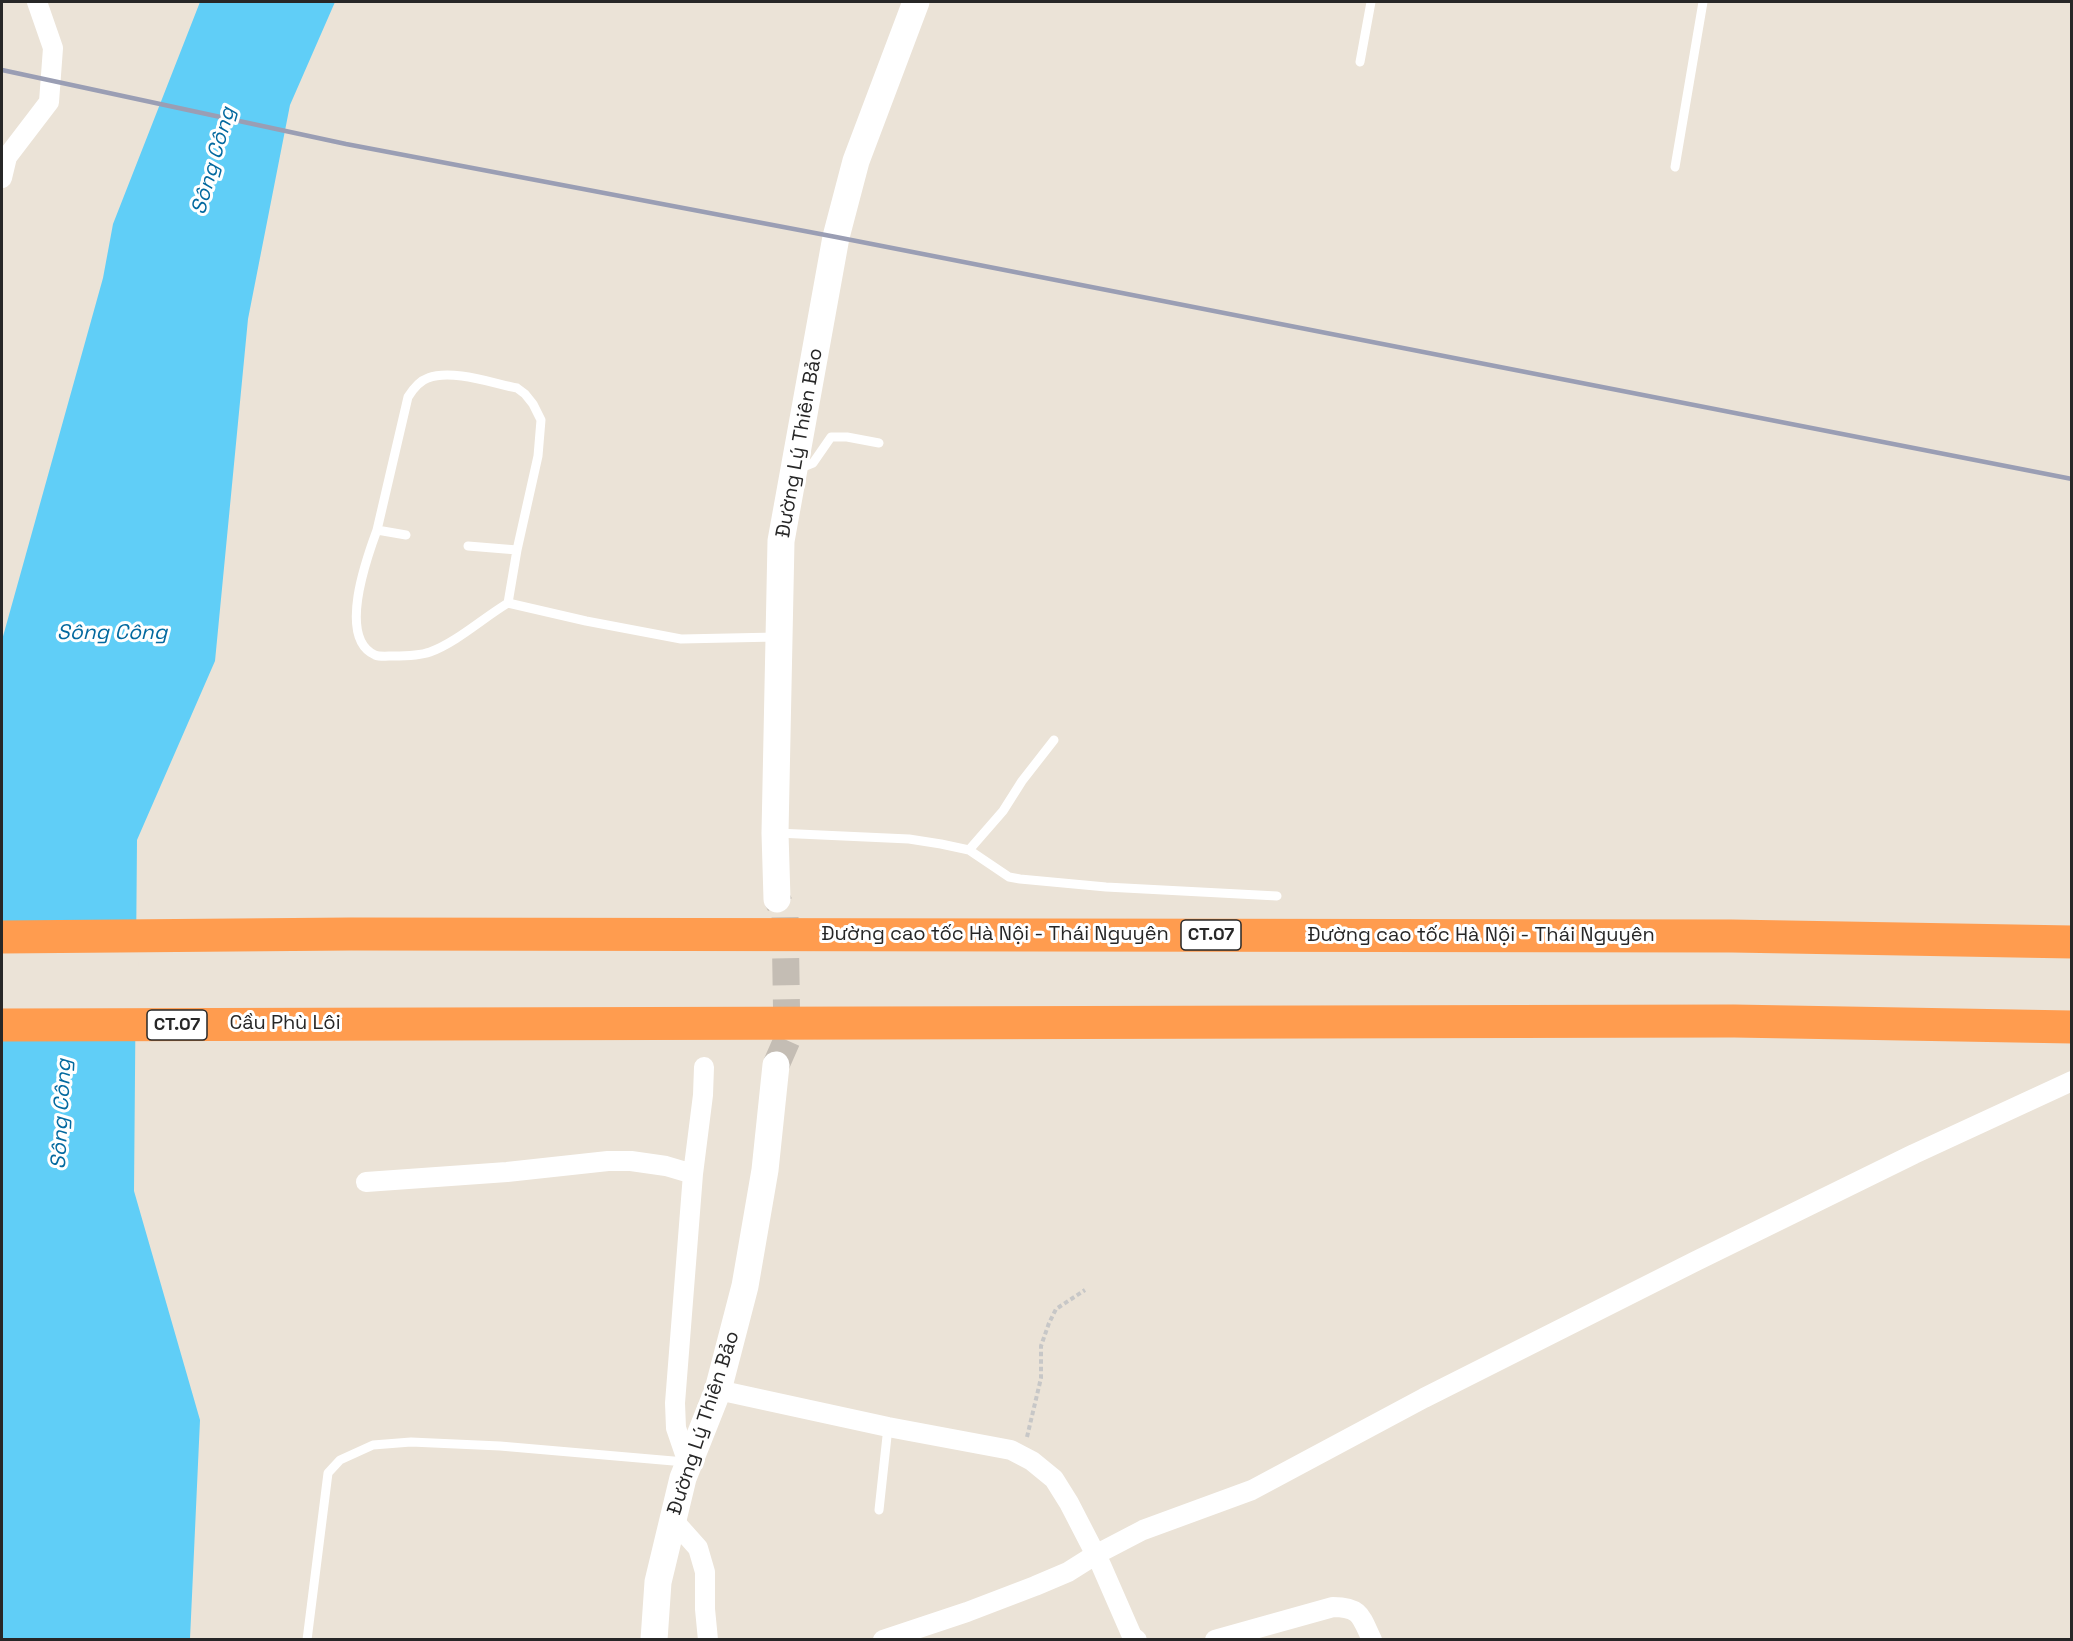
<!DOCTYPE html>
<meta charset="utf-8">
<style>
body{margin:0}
#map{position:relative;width:2073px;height:1641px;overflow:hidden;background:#ebe3d7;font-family:"Space Grotesk",sans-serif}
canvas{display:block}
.frame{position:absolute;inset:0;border:3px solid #272727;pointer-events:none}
</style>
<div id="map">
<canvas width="2073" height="1641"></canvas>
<div class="frame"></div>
</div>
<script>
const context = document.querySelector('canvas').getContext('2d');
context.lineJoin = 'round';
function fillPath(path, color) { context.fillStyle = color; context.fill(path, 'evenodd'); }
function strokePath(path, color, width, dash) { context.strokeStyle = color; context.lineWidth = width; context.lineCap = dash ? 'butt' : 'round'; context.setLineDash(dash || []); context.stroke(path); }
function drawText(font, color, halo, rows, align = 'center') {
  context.font = font + ' "Space Grotesk",sans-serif'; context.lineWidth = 6; context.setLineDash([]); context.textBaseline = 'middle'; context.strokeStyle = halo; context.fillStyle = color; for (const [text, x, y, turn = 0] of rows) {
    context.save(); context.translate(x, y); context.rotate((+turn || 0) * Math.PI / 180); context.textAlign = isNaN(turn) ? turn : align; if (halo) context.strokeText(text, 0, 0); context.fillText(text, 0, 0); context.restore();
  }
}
fillPath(new Path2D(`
 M 200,2 L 335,2 L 290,105 L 248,319 L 215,661 L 137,840 L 134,1191 L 200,1420 L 190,1639 L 2,1640 L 2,640 L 103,278 L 113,224 Z`), '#60cef7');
fillPath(new Path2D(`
 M 139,936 L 138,1025 L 2,1025 L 2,937 Z`), '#ebe3d7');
strokePath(new Path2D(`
 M 776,1065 L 787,1040 L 785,914 L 777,899`), '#c4bdb4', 27, [27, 14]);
strokePath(new Path2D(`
 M 1027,1437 L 1041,1378 L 1041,1346 L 1049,1323 L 1056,1309 L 1085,1290`), '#c7c7c7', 4, [4.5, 3]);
strokePath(new Path2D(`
 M 1360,62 L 1371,2
 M 1675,167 L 1703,2
 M 798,469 L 813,463 L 831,437 L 847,437 L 879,443
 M 377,530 L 408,397 C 413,389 419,381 428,378 C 452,369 492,383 517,388 L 525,394 L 533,404 L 541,420 L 538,456 L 517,550
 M 406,535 L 377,530 C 367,557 337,638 375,655 C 380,657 388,656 393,656 C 405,656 419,656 430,652 C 457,642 483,618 508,603 L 586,621 L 681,639 L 777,637
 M 468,546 L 517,550 L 508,603
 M 777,833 L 909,839 L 941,844 L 969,850 L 1009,877 L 1020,879 L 1106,887 L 1277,896
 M 969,850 L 1003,811 L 1022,781 L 1054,740
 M 879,1510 L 888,1427
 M 307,1640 L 328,1473 L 340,1460 L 373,1445 L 411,1442 L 500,1446 L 685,1462`), '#fff', 9);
strokePath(new Path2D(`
 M 2,178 L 7,157 L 49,102 L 53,48 L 37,2
 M 366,1182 L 507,1172 L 608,1161 L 631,1161 L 666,1166 L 693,1174 L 703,1095 L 704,1067
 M 718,1390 L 888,1427 L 1011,1450 L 1032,1461 L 1054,1479 L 1069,1503 L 1101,1565 L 1132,1636 L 1137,1640
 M 688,1463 L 676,1428 L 675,1403 L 693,1174
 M 673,1520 L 698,1548 L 705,1572 L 705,1609 L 708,1640
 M 883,1640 L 967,1612 L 1035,1586 L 1068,1572 L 1095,1555 L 1143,1530 L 1252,1490 L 1424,1398 L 1696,1261 L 1914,1154 L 2072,1081
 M 1215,1640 L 1333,1607 C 1361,1607 1361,1617 1372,1640`), '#fff', 20);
strokePath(new Path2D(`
 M 777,899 L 775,833 L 781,541 L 836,237 L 856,161 L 916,2
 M 654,1640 L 658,1582 L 683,1478 L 718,1390 L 745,1286 L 765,1170 L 776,1065`), '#fff', 27);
strokePath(new Path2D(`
 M 2,937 L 351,934 L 1732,936 L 2072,942
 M 2,1025 L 1734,1021 L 2072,1027`), '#ff9c4f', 33);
strokePath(new Path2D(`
 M 2,70 L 346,144 L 836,237 L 2072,479`), '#9a9eb4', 4.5);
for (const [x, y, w] of [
 [1211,935,60],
 [177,1025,60]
]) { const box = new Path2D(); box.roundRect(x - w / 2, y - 15, w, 30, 4.5); context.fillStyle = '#fff'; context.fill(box); strokePath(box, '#272727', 1.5); }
drawText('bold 18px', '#272727', null, [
 ["CT.07",1211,935],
 ["CT.07",177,1025]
]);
drawText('20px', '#272727', '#fff', [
 ["Đường Lý Thiên Bảo",800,443,-80],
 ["Đường cao tốc Hà Nội - Thái Nguyên",995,935],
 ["Đường cao tốc Hà Nội - Thái Nguyên",1481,936],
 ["Cầu Phù Lôi",285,1024],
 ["Đường Lý Thiên Bảo",704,1423,-72]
]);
drawText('italic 21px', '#03699f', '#fff', [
 ["Sông Công",214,161,-74],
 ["Sông Công",112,633],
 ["Sông Công",62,1114,-87]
]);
</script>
